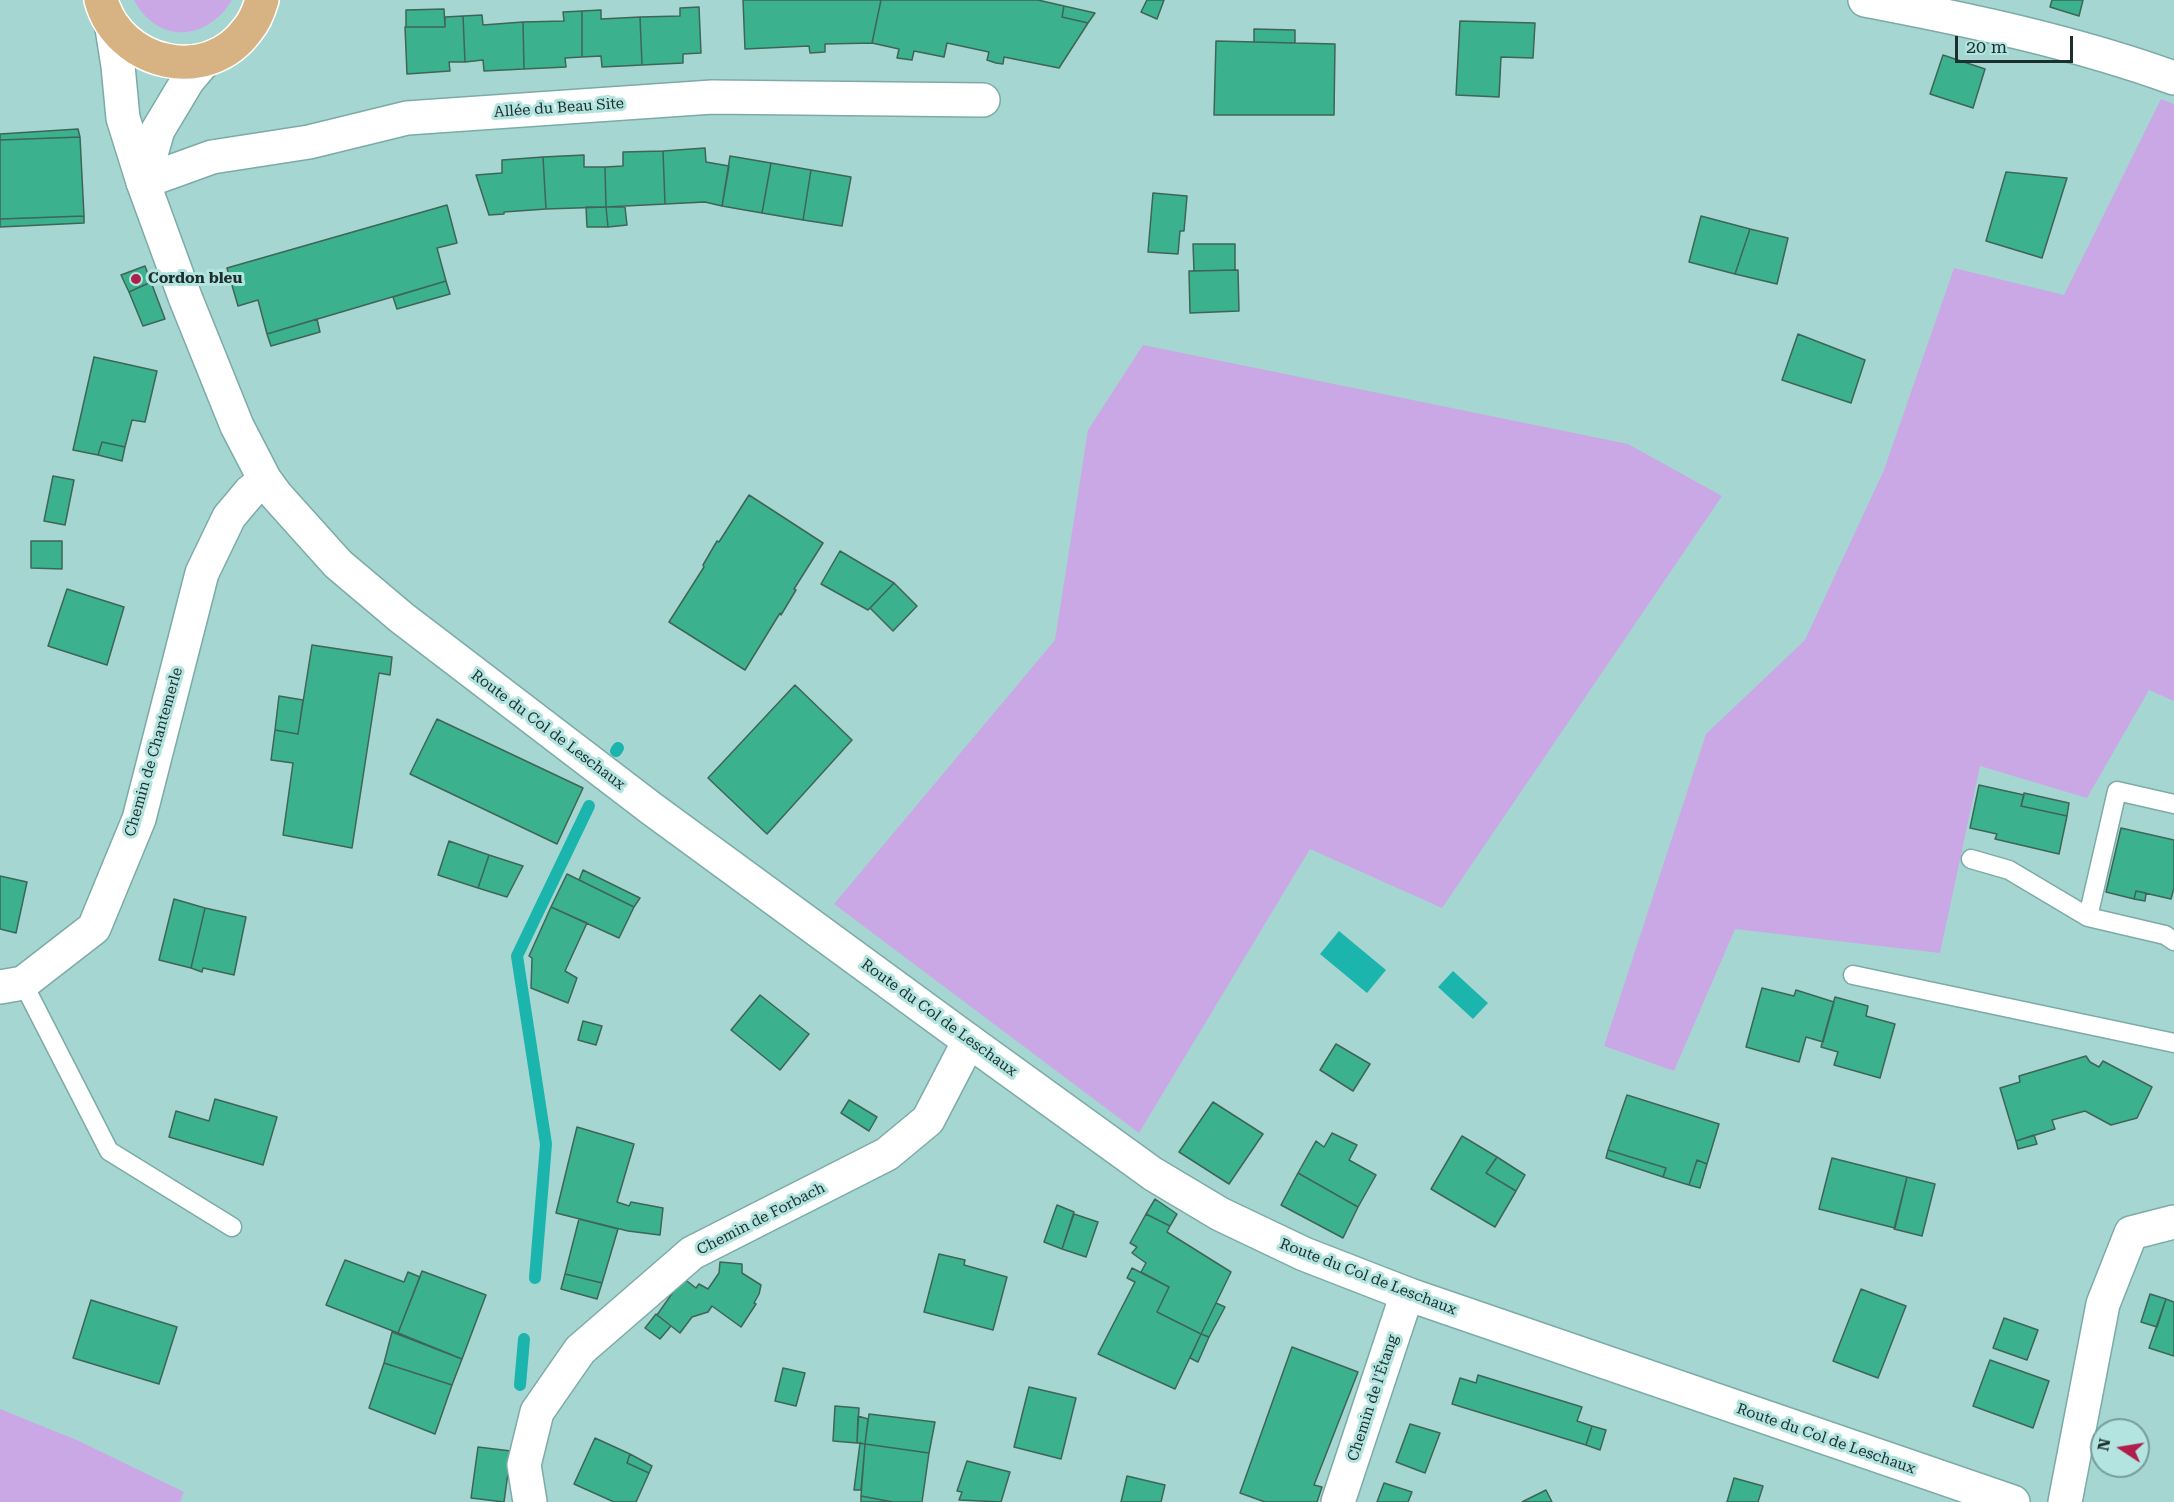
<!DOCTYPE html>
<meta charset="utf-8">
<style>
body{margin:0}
#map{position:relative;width:2174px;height:1502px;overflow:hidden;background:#a6d6d2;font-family:"Roboto Serif",serif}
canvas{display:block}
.north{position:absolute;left:2090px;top:1418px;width:60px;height:60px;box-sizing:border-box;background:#b3e4df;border:2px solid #779c98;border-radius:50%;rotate:282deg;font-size:16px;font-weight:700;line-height:24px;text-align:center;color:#1c2f2e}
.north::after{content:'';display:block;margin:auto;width:21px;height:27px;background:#b01e4b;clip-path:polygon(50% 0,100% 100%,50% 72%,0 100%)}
.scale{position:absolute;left:1955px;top:36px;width:118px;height:27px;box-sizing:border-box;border:3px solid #1c2f2e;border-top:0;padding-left:8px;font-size:18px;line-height:21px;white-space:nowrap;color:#1c2f2e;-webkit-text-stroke:4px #b3e4df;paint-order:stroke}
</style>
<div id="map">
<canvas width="2174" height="1502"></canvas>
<div class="north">N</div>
<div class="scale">20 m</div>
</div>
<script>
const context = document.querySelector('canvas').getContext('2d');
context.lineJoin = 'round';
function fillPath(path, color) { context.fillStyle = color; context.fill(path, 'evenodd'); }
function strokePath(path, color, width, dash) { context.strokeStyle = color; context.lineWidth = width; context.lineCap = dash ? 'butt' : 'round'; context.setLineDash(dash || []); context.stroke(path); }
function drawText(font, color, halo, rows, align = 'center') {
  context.font = font + ' "Roboto Serif",serif'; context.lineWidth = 6; context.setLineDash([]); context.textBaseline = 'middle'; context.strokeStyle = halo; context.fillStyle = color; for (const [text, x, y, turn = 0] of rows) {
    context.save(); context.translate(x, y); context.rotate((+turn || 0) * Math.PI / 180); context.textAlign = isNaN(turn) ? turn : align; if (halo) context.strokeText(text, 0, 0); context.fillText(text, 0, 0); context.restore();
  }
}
fillPath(new Path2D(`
 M 134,0 L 232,0 C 207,41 158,45 134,0 Z
 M 2161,99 L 2174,104 L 2174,701 L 2149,690 L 2087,798 L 1980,766 L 1940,953 L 1735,929 L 1674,1071 L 1604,1046 L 1706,734 L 1805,640 L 1884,470 L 1954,268 L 2064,295 Z
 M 1143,345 L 1628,444 L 1722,496 L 1442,908 L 1310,849 L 1139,1133 L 834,904 L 1055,640 L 1088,430 Z
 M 0,1409 L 79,1441 L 184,1492 L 180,1502 L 0,1502 Z`), '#caa8e5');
fillPath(new Path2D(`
 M 1339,931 L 1386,970 L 1367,993 L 1320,954 Z
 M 1453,971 L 1488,1003 L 1473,1019 L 1438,987 Z`), '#1cb5ad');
strokePath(new Path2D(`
 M 616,751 L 618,748
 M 535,1278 L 546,1144 L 517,956 L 589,806
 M 520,1385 L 524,1339`), '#1cb5ad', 12);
const building = new Path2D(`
 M 743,0 L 881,0 L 872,43 L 825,44 L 825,52 L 810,53 L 809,46 L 745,49 Z
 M 881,0 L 1038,0 L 1064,6 L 1062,17 L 1088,23 L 1059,68 L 1004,57 L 1003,64 L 996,63 L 987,60 L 989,52 L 947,43 L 944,57 L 914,51 L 912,60 L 897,58 L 899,49 L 872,43 Z
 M 1147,0 L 1164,0 L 1157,19 L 1141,12 Z
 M 2052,0 L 2083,0 L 2079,16 L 2050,7 Z
 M 1064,6 L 1095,13 L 1088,23 L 1062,17 Z
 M 699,7 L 701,53 L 683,54 L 683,63 L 642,65 L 640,17 L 680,16 L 680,8 Z
 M 444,9 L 445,27 L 406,27 L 406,10 Z
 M 601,10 L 601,19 L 640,17 L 642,65 L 602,67 L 601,56 L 582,57 L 582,11 Z
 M 582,11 L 582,57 L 565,58 L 566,67 L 524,69 L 523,22 L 564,21 L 563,12 Z
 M 482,15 L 483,25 L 523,22 L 524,69 L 484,71 L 483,60 L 465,62 L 463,16 Z
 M 463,16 L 465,62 L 449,62 L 450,71 L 407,74 L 405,27 L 445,27 L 445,17 Z
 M 1460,21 L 1535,23 L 1533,58 L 1501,57 L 1499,97 L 1456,95 Z
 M 1254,29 L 1295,30 L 1295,43 L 1254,42 Z
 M 1216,41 L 1335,44 L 1334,115 L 1214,115 Z
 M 1943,55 L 1985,69 L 1973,108 L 1930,94 Z
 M 78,129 L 80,137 L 0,140 L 0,134 Z
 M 80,137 L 84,216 L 0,219 L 0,140 Z
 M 705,148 L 706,162 L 729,166 L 722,206 L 705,202 L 665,204 L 663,151 Z
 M 663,151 L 665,204 L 606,207 L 605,167 L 623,166 L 623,152 Z
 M 584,155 L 584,167 L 605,167 L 606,207 L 546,209 L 543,157 Z
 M 730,156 L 771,163 L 762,213 L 722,206 Z
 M 543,157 L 546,209 L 504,212 L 504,214 L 489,215 L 476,175 L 502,173 L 502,160 Z
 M 771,163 L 811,170 L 803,220 L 762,213 Z
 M 811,170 L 851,177 L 842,226 L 803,220 Z
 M 2006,172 L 2067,178 L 2042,258 L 1986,241 Z
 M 1153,193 L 1187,196 L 1184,231 L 1180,231 L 1178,254 L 1148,252 Z
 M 447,205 L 457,243 L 437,248 L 446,281 L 267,334 L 258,300 L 238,306 L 227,268 Z
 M 586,207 L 606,207 L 608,227 L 587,227 Z
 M 606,207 L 625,207 L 627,225 L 608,227 Z
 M 84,216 L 84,223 L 0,227 L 0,219 Z
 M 1701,216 L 1750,229 L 1735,274 L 1689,262 Z
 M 1750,229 L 1788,238 L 1777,284 L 1735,274 Z
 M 1193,244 L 1235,244 L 1235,270 L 1194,271 Z
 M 145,266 L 151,282 L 129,292 L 121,275 Z
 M 1238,270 L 1239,311 L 1190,313 L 1189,271 Z
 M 446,281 L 450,294 L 397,309 L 393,297 Z
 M 151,282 L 165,319 L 143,326 L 129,292 Z
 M 317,319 L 320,332 L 271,346 L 267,334 Z
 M 1798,334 L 1865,360 L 1851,403 L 1782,380 Z
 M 94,357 L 157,371 L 145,422 L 132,420 L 125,447 L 102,442 L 98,455 L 73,450 Z
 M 102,442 L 125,447 L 122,461 L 98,455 Z
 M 53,476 L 74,480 L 65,525 L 44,521 Z
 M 749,495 L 823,543 L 794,589 L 796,590 L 781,615 L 780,613 L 745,670 L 669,622 L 704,567 L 703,565 L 717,541 L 719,542 Z
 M 31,541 L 62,541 L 62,569 L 31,568 Z
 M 840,551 L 894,583 L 868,610 L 821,584 Z
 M 894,583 L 917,606 L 893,631 L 870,608 Z
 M 67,589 L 124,607 L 107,665 L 48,646 Z
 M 312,645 L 392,657 L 390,675 L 379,673 L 352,848 L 283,835 L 293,763 L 271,760 L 275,730 L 298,734 Z
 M 795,685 L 852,740 L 767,834 L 708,778 Z
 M 279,696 L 303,700 L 298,734 L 275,730 Z
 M 437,719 L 583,788 L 557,844 L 410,774 Z
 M 1979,785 L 2024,795 L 2021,806 L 2067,816 L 2059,854 L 1995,839 L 1997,834 L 1970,828 Z
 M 2024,793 L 2069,803 L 2067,816 L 2021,806 Z
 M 2121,828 L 2174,840 L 2174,888 L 2171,899 L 2136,891 L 2134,899 L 2106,892 Z
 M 449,841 L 489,855 L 478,888 L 438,875 Z
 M 489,855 L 523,866 L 507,897 L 478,888 Z
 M 583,870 L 640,898 L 634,907 L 579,880 Z
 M 567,874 L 634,907 L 619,938 L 551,907 Z
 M 0,876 L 27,882 L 16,933 L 0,929 Z
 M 2136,891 L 2146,893 L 2145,901 L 2134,899 Z
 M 174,899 L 205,908 L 191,968 L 159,960 Z
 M 551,907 L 587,923 L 565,971 L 577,978 L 568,1003 L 531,988 L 532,958 L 529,956 Z
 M 205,908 L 246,917 L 234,975 L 203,968 L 202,972 L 191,968 Z
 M 1762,988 L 1794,996 L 1796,990 L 1834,1002 L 1823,1042 L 1806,1037 L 1799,1062 L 1746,1047 Z
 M 760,995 L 809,1034 L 780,1070 L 731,1030 Z
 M 1835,997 L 1868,1006 L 1866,1016 L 1895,1024 L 1880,1078 L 1834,1065 L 1838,1052 L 1821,1047 Z
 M 583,1021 L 602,1026 L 596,1045 L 578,1040 Z
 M 1336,1044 L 1370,1064 L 1353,1091 L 1320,1070 Z
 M 2086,1056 L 2090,1062 L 2099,1067 L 2103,1061 L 2152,1087 L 2137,1118 L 2111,1125 L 2085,1111 L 2052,1120 L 2055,1129 L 2016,1141 L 2000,1088 L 2020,1082 L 2019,1076 Z
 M 1627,1095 L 1719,1124 L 1707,1164 L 1697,1160 L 1689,1185 L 1663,1177 L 1666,1168 L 1608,1150 Z
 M 215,1099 L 277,1117 L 263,1165 L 169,1137 L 176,1111 L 209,1121 Z
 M 849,1100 L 877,1117 L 869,1131 L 841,1113 Z
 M 1213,1102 L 1263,1134 L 1229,1184 L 1179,1152 Z
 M 577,1127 L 634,1144 L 617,1202 L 629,1206 L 631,1202 L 663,1208 L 660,1235 L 628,1231 L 556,1213 Z
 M 1332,1133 L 1357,1145 L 1349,1160 L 1376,1175 L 1358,1207 L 1298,1173 L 1316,1141 L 1324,1147 Z
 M 2034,1135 L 2037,1144 L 2018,1149 L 2016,1141 Z
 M 1462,1136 L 1497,1157 L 1486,1173 L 1516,1191 L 1495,1227 L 1431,1189 Z
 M 1608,1150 L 1666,1168 L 1663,1177 L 1606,1158 Z
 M 1497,1157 L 1525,1175 L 1516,1191 L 1486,1173 Z
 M 1832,1158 L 1907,1177 L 1895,1228 L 1819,1209 Z
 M 1697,1160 L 1707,1164 L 1700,1188 L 1689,1185 Z
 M 1298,1173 L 1358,1207 L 1343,1238 L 1281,1205 Z
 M 1907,1177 L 1935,1184 L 1922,1236 L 1894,1229 Z
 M 1155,1199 L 1177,1214 L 1170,1226 L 1146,1214 Z
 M 1057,1205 L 1074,1212 L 1062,1249 L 1044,1242 Z
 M 1074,1214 L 1098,1222 L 1086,1257 L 1062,1249 Z
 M 1146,1214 L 1170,1226 L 1167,1232 L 1231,1272 L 1201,1334 L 1157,1312 L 1169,1287 L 1141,1272 L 1146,1263 L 1132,1253 L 1137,1247 L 1130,1243 Z
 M 579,1219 L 618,1229 L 602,1283 L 565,1274 Z
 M 939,1254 L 965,1260 L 964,1265 L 1007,1277 L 993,1330 L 924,1312 Z
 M 345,1260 L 404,1282 L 408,1272 L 420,1277 L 398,1333 L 326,1305 Z
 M 720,1262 L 742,1264 L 742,1273 L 761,1285 L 759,1294 L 754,1303 L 756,1304 L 741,1327 L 712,1306 L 708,1312 L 692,1317 L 680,1333 L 657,1315 L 683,1278 L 696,1288 L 699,1284 L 708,1289 L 719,1273 Z
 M 1132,1268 L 1169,1287 L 1157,1312 L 1201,1334 L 1175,1389 L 1098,1354 L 1135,1282 L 1127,1278 Z
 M 422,1271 L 486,1295 L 462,1359 L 398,1333 Z
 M 565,1274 L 602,1283 L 597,1299 L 561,1289 Z
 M 1861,1289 L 1906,1306 L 1878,1378 L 1833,1361 Z
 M 2150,1294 L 2166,1299 L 2157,1327 L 2141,1322 Z
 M 2166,1299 L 2174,1302 L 2174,1356 L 2149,1348 Z
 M 91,1300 L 177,1327 L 159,1384 L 73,1358 Z
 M 1216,1303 L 1225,1307 L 1209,1337 L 1201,1334 Z
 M 656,1314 L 671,1326 L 660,1339 L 645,1328 Z
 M 2004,1318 L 2038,1330 L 2027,1360 L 1993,1348 Z
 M 392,1332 L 462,1359 L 452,1385 L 384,1363 Z
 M 1201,1334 L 1209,1337 L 1198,1362 L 1190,1358 Z
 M 1292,1347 L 1358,1372 L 1314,1485 L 1322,1487 L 1317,1502 L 1265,1502 L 1240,1493 Z
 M 1990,1360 L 2049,1381 L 2033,1428 L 1973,1406 Z
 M 384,1363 L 452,1385 L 435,1434 L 369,1408 Z
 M 783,1368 L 805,1373 L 796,1406 L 775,1401 Z
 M 1478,1375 L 1582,1407 L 1577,1421 L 1592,1426 L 1586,1445 L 1452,1404 L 1460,1378 L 1476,1383 Z
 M 1029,1387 L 1076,1398 L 1061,1459 L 1014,1447 Z
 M 835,1406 L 859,1408 L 857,1443 L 833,1441 Z
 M 869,1414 L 935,1422 L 929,1453 L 865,1444 Z
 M 858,1416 L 868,1419 L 865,1444 L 857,1443 Z
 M 1410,1424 L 1440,1433 L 1425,1473 L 1396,1462 Z
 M 1592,1426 L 1606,1430 L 1600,1450 L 1586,1445 Z
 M 595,1438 L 630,1454 L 627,1463 L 649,1473 L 636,1502 L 614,1502 L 574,1484 Z
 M 860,1443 L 865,1444 L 861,1490 L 854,1490 Z
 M 865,1444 L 929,1453 L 922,1502 L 893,1502 L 861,1496 Z
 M 478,1447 L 511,1451 L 504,1502 L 471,1498 Z
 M 630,1454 L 652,1466 L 649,1473 L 627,1463 Z
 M 967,1461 L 1010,1472 L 1001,1502 L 959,1500 L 962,1492 L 957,1491 Z
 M 1127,1476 L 1165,1485 L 1161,1502 L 1121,1502 Z
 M 1734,1478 L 1763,1486 L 1758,1502 L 1727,1502 Z
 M 1384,1483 L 1412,1492 L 1408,1502 L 1377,1502 Z
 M 1546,1490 L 1552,1502 L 1522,1502 Z
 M 861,1496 L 893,1502 L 861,1502 Z`);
fillPath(building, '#3bb18e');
strokePath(building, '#3e6557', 1.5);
const lane = new Path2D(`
 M 1971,859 L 2009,870 L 2088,917 L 2165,935 L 2174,941
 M 2088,917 L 2117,791 L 2174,804
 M 1853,975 L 2174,1043
 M 23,983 L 109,1151 L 232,1227`);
const street = new Path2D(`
 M 1865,0 C 1970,20 2074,42 2174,78
 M 143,182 L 212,157 L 309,142 L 407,118 L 712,97 L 983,100
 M 0,987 L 23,983 L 94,928 L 139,819 L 202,573 L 229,517 L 250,492 L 265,480
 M 530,1502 L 524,1465 L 537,1412 L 580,1350 L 692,1253 L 887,1154 L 928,1120 L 969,1041
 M 1338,1502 L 1407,1294
 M 2065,1502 L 2103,1304 L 2131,1233 L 2174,1222`);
const secondary = new Path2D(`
 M 111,22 L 118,66 L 123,118 L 143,182 L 185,297 L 237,426 L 265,480 L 276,495 L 338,564 L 402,618 L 652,809 L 969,1041 L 1153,1174 L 1220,1214 L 1304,1254 L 1407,1294 L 2013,1502
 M 143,182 L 158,130 L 188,80 L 206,59`);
const primary = new Path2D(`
 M 101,0 C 119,65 208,86 248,29 C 255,21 259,10 262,0`);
strokePath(lane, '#7caba7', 21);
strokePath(street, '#7caba7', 36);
strokePath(secondary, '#7caba7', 36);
strokePath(primary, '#fff', 36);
strokePath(lane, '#fff', 18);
strokePath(street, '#fff', 33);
strokePath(secondary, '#fff', 33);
strokePath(primary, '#d7b383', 33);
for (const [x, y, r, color] of [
 [136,279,6,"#b01e4b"]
]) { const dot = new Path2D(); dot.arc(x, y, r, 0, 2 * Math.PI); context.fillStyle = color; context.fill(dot); strokePath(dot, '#b3e4df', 2); }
drawText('15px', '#1c2f2e', '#b3e4df', [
 ["Allée du Beau Site",559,108,-4],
 ["Route du Col de Leschaux",548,730,37],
 ["Chemin de Chantemerle",154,752,-74],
 ["Route du Col de Leschaux",939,1018,36],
 ["Chemin de Forbach",761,1219,-27],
 ["Route du Col de Leschaux",1368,1277,21],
 ["Chemin de l'Étang",1373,1398,-72],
 ["Route du Col de Leschaux",1826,1439,19]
]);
drawText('bold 15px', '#1c2f2e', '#b3e4df', [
 ["Cordon bleu",148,279]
], 'left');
</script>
